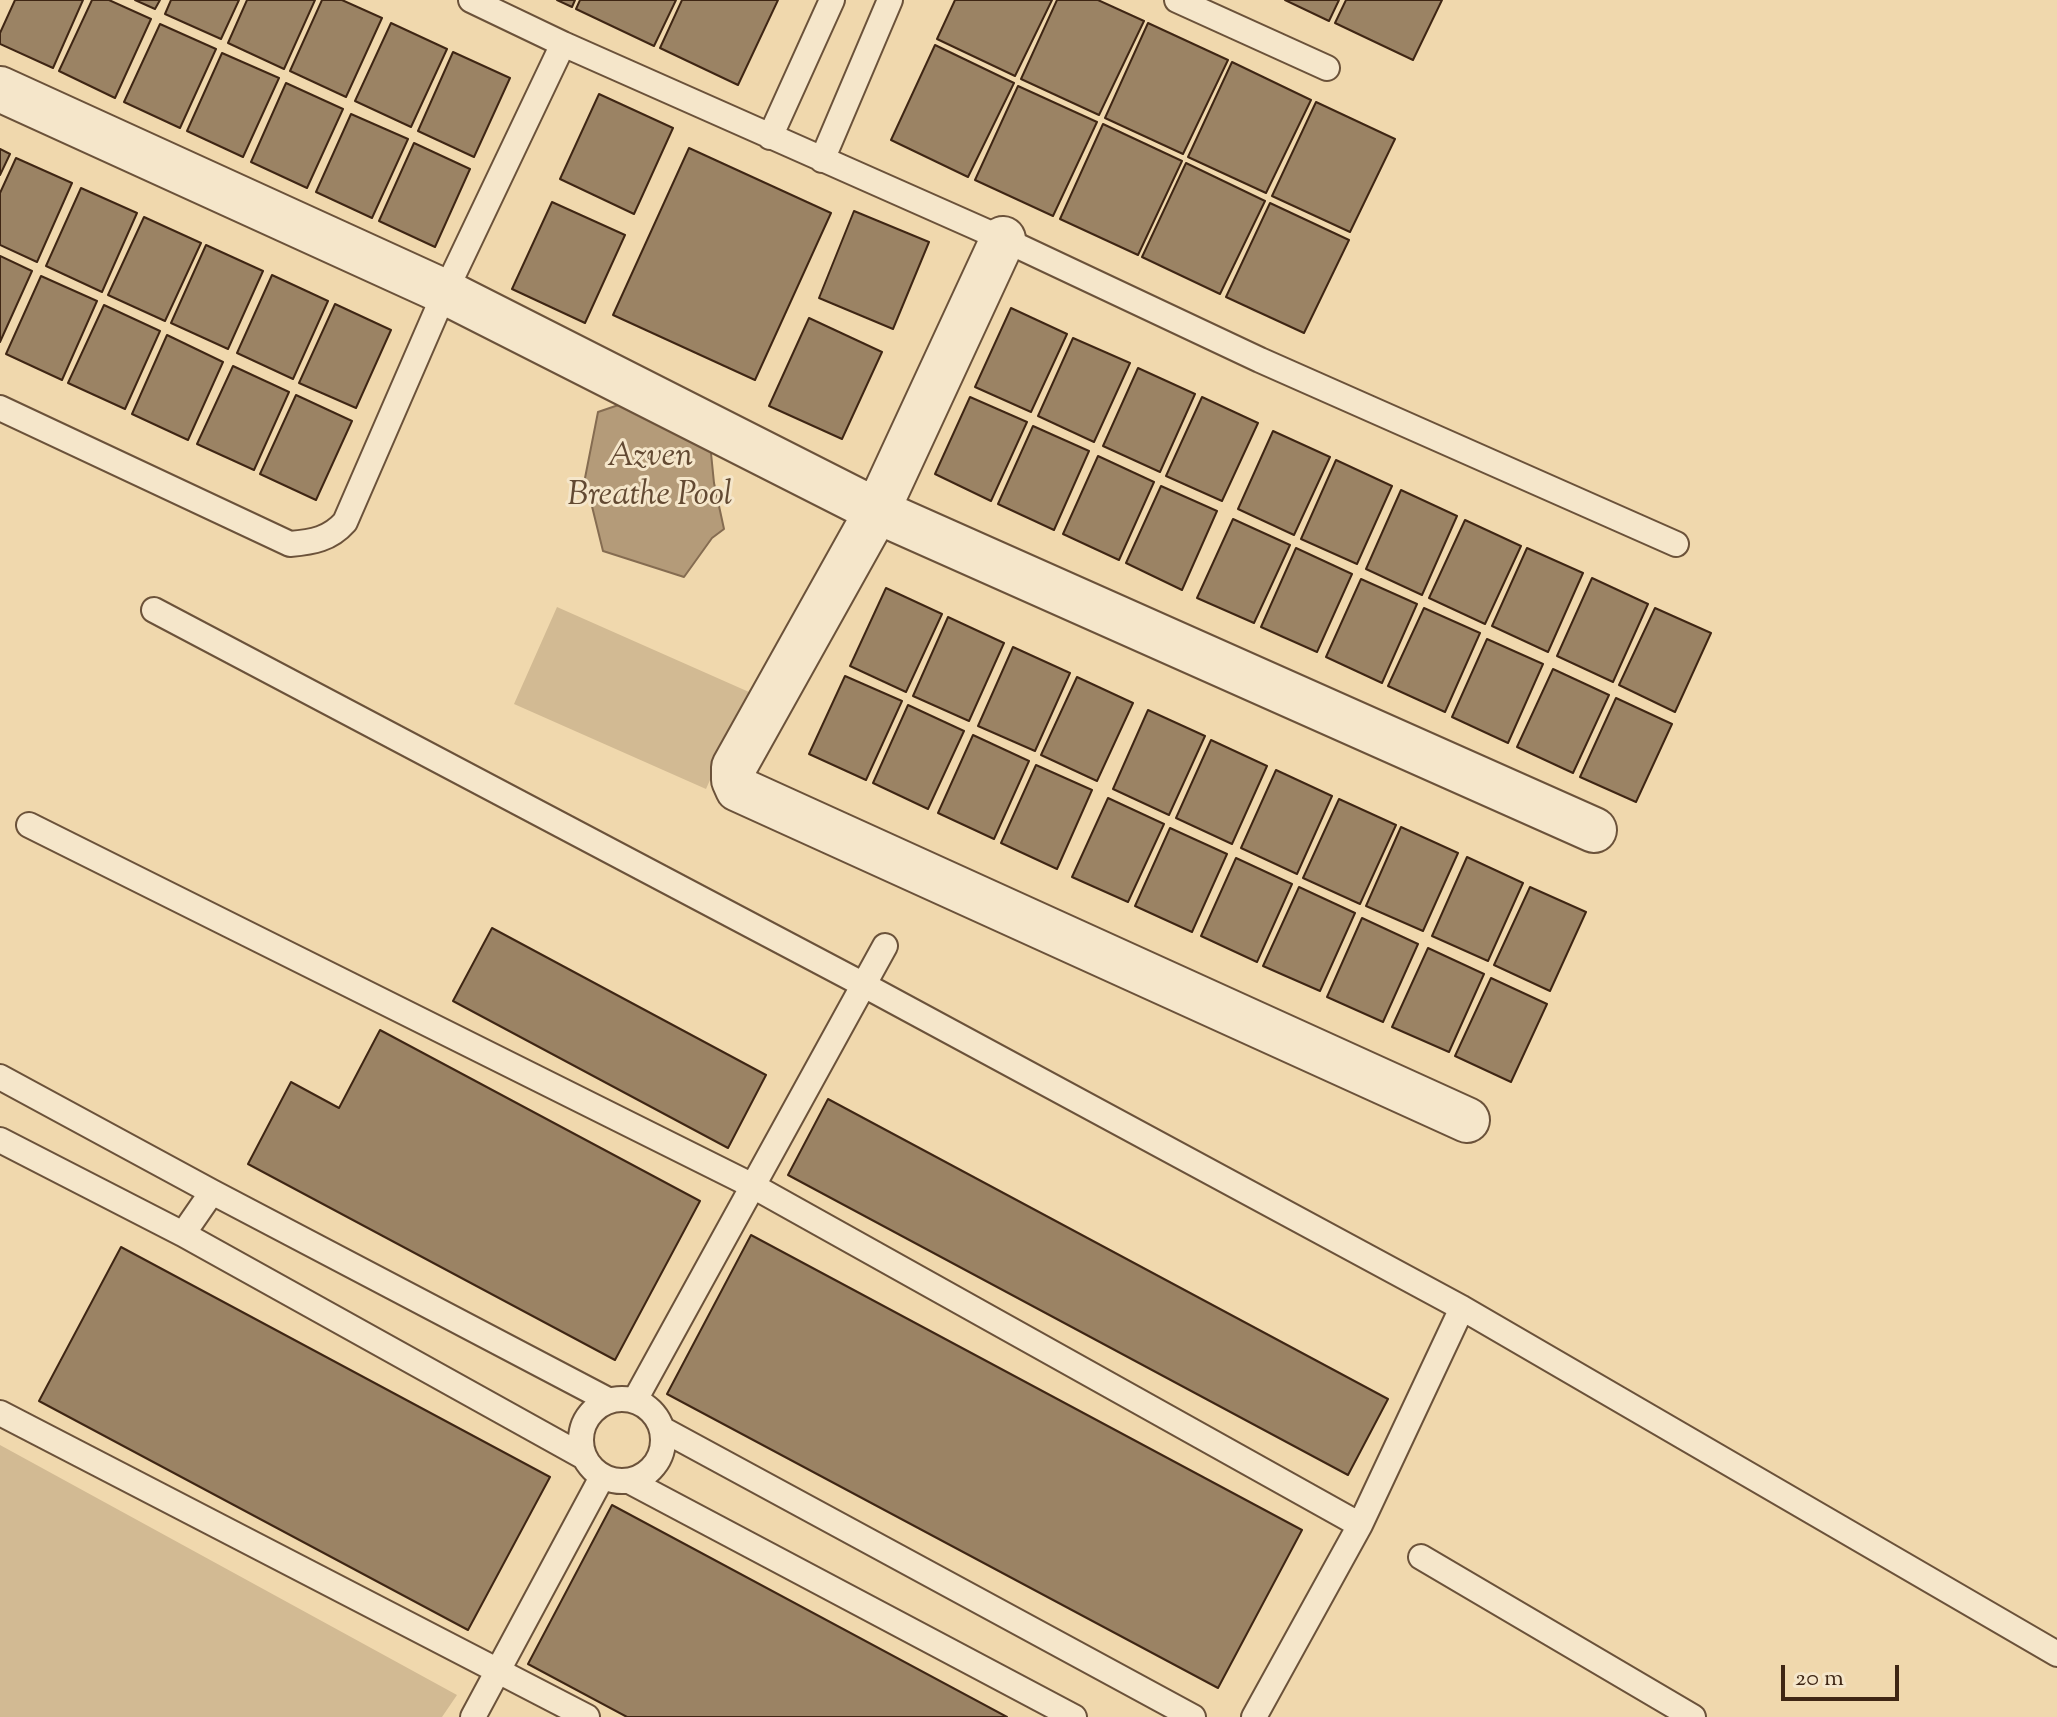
<!DOCTYPE html>
<style>
body{margin:0}
#map{position:relative;width:2057px;height:1717px;overflow:hidden;background:#f0d8ad;font-family:"Sorts Mill Goudy",serif}
canvas{display:block}
.scale{position:absolute;left:1781px;top:1665px;width:118px;height:36px;box-sizing:border-box;border:4px solid #3f2614;border-top:0;padding-left:10px;font-size:24px;line-height:28px;white-space:nowrap;color:#3f2614;-webkit-text-stroke:6px #f5e6ca;paint-order:stroke}
</style>
<div id="map">
<canvas width="2057" height="1717"></canvas>
<div class="scale">20 m</div>
</div>
<script>
const context = document.querySelector('canvas').getContext('2d');
context.lineJoin = 'round';
function fillPath(path, color) { context.fillStyle = color; context.fill(path, 'evenodd'); }
function strokePath(path, color, width, dash) { context.strokeStyle = color; context.lineWidth = width; context.lineCap = dash ? 'butt' : 'round'; context.setLineDash(dash || []); context.stroke(path); }
function drawText(font, color, halo, rows, align = 'center') {
  context.font = font + ' "Sorts Mill Goudy",serif'; context.lineWidth = 6; context.setLineDash([]); context.textBaseline = 'middle'; context.strokeStyle = halo; context.fillStyle = color; for (const [text, x, y, turn = 0] of rows) {
    context.save(); context.translate(x, y); context.rotate((+turn || 0) * Math.PI / 180); context.textAlign = isNaN(turn) ? turn : align; if (halo) context.strokeText(text, 0, 0); context.fillText(text, 0, 0); context.restore();
  }
}
fillPath(new Path2D(`
 M 557,607 L 749,692 L 706,789 L 514,704 Z
 M 0,1445 L 457,1695 L 442,1717 L 0,1717 Z`), '#d2ba93');
const water = new Path2D(`
 M 636,399 L 709,433 L 714,483 L 724,529 L 712,538 L 684,577 L 603,551 L 585,478 L 598,412 Z`);
fillPath(water, '#b49b79');
strokePath(water, '#856c51', 2);
const building = new Path2D(`
 M 15,0 L 83,0 L 53,68 L 0,44 L 0,33 Z
 M 92,0 L 109,0 L 151,19 L 115,98 L 59,71 Z
 M 135,0 L 160,0 L 155,9 Z
 M 171,0 L 239,0 L 221,39 L 165,14 Z
 M 247,0 L 315,0 L 284,69 L 228,43 Z
 M 322,0 L 342,0 L 382,18 L 346,97 L 290,71 Z
 M 557,0 L 575,0 L 572,7 Z
 M 580,0 L 676,0 L 654,46 L 576,9 Z
 M 682,0 L 778,0 L 738,85 L 660,48 Z
 M 955,0 L 1052,0 L 1015,76 L 937,39 Z
 M 1057,0 L 1098,0 L 1144,21 L 1099,115 L 1021,79 Z
 M 1285,0 L 1339,0 L 1329,21 Z
 M 1346,0 L 1442,0 L 1413,60 L 1335,23 Z
 M 391,23 L 447,49 L 411,127 L 355,101 Z
 M 1148,23 L 1228,60 L 1183,154 L 1105,118 Z
 M 160,24 L 216,49 L 180,128 L 124,102 Z
 M 935,45 L 1014,83 L 968,177 L 891,140 Z
 M 453,52 L 510,78 L 474,157 L 418,131 Z
 M 222,53 L 279,78 L 243,157 L 187,131 Z
 M 1232,62 L 1311,100 L 1266,193 L 1188,157 Z
 M 286,83 L 343,109 L 307,188 L 251,162 Z
 M 1018,86 L 1097,122 L 1053,216 L 975,180 Z
 M 599,94 L 673,128 L 634,214 L 560,179 Z
 M 1316,102 L 1395,139 L 1350,232 L 1272,196 Z
 M 351,114 L 408,139 L 372,218 L 316,192 Z
 M 1103,124 L 1182,161 L 1138,255 L 1060,219 Z
 M 414,143 L 470,169 L 435,247 L 379,221 Z
 M 689,148 L 831,213 L 755,380 L 613,315 Z
 M 0,149 L 10,154 L 0,175 Z
 M 16,158 L 72,183 L 37,262 L 0,245 L 0,193 Z
 M 1186,163 L 1265,201 L 1220,294 L 1142,257 Z
 M 81,188 L 137,213 L 102,292 L 46,266 Z
 M 552,202 L 625,235 L 585,323 L 512,289 Z
 M 1270,203 L 1349,240 L 1304,333 L 1226,297 Z
 M 854,211 L 929,242 L 893,329 L 819,298 Z
 M 144,217 L 201,243 L 165,321 L 108,295 Z
 M 206,245 L 263,271 L 228,349 L 171,323 Z
 M 0,256 L 32,271 L 0,342 Z
 M 272,275 L 328,301 L 293,379 L 237,353 Z
 M 41,276 L 97,301 L 62,380 L 6,354 Z
 M 335,304 L 391,330 L 356,408 L 299,383 Z
 M 104,305 L 160,331 L 125,409 L 68,383 Z
 M 1011,308 L 1067,334 L 1031,412 L 975,387 Z
 M 809,318 L 882,352 L 842,439 L 769,406 Z
 M 167,335 L 223,362 L 188,440 L 132,414 Z
 M 1073,338 L 1130,363 L 1094,442 L 1038,416 Z
 M 233,366 L 289,392 L 254,470 L 197,444 Z
 M 1138,368 L 1195,394 L 1160,472 L 1103,446 Z
 M 296,395 L 352,421 L 316,500 L 260,474 Z
 M 970,397 L 1027,422 L 991,501 L 935,474 Z
 M 1202,397 L 1258,423 L 1222,501 L 1166,476 Z
 M 1033,426 L 1089,451 L 1054,530 L 998,504 Z
 M 1273,431 L 1330,457 L 1294,535 L 1238,509 Z
 M 1098,456 L 1154,482 L 1119,560 L 1063,534 Z
 M 1336,460 L 1392,486 L 1357,564 L 1301,539 Z
 M 1161,486 L 1217,511 L 1182,590 L 1126,563 Z
 M 1401,490 L 1457,516 L 1422,595 L 1366,569 Z
 M 1233,519 L 1290,545 L 1254,623 L 1197,598 Z
 M 1465,520 L 1521,546 L 1485,624 L 1429,598 Z
 M 1296,548 L 1352,574 L 1317,652 L 1261,627 Z
 M 1527,548 L 1583,573 L 1548,652 L 1492,626 Z
 M 1592,578 L 1648,604 L 1613,682 L 1557,656 Z
 M 1361,579 L 1417,604 L 1382,683 L 1326,657 Z
 M 886,588 L 942,614 L 906,692 L 850,666 Z
 M 1424,608 L 1480,633 L 1445,712 L 1388,686 Z
 M 1655,608 L 1711,633 L 1675,712 L 1619,685 Z
 M 948,617 L 1004,643 L 969,721 L 913,696 Z
 M 1487,639 L 1543,664 L 1508,743 L 1452,717 Z
 M 1013,647 L 1070,673 L 1035,751 L 978,726 Z
 M 1553,669 L 1609,695 L 1573,773 L 1517,747 Z
 M 845,676 L 902,701 L 866,780 L 809,754 Z
 M 1077,677 L 1133,703 L 1097,781 L 1041,755 Z
 M 1616,698 L 1672,724 L 1636,802 L 1580,777 Z
 M 908,705 L 964,731 L 928,809 L 873,783 Z
 M 1148,710 L 1205,736 L 1169,815 L 1113,789 Z
 M 973,735 L 1029,761 L 994,839 L 938,813 Z
 M 1211,740 L 1267,766 L 1232,844 L 1176,818 Z
 M 1036,765 L 1092,790 L 1057,869 L 1001,843 Z
 M 1276,770 L 1332,796 L 1297,874 L 1241,848 Z
 M 1108,798 L 1164,824 L 1128,902 L 1072,877 Z
 M 1339,799 L 1396,825 L 1360,904 L 1303,878 Z
 M 1401,827 L 1458,853 L 1423,931 L 1366,906 Z
 M 1170,828 L 1227,854 L 1192,932 L 1135,906 Z
 M 1467,857 L 1523,883 L 1488,961 L 1432,936 Z
 M 1236,858 L 1292,884 L 1257,962 L 1201,936 Z
 M 1299,887 L 1355,913 L 1320,991 L 1263,966 Z
 M 1530,887 L 1586,912 L 1550,991 L 1494,965 Z
 M 1362,918 L 1418,944 L 1383,1022 L 1327,997 Z
 M 492,928 L 766,1075 L 728,1148 L 453,1001 Z
 M 1428,948 L 1484,974 L 1449,1052 L 1392,1027 Z
 M 1491,978 L 1547,1004 L 1511,1082 L 1455,1056 Z
 M 380,1030 L 700,1201 L 615,1360 L 248,1164 L 291,1082 L 339,1108 Z
 M 828,1099 L 1388,1399 L 1348,1475 L 788,1175 Z
 M 751,1235 L 1302,1530 L 1218,1688 L 667,1394 Z
 M 121,1247 L 550,1477 L 468,1630 L 39,1401 Z
 M 612,1505 L 1007,1717 L 627,1717 L 528,1664 Z`);
fillPath(building, '#9b8364');
strokePath(building, '#3f2614', 2);
const lane = new Path2D(`
 M 471,0 L 563,44 L 1003,239 L 1260,360 L 1676,544
 M 1177,0 L 1327,68
 M 770,137 L 832,0
 M 822,160 L 890,0
 M 0,408 L 290,544 C 313,542 330,539 345,522 L 445,292 L 563,44
 M 154,610 L 864,985 L 1462,1308 L 2057,1654
 M 29,825 L 753,1186 L 1360,1525 L 1254,1717
 M 0,1077 L 212,1192 L 608,1400
 M 0,1140 L 183,1234 L 584,1457
 M 183,1234 L 212,1192
 M581 1440a41 41 0 1 1 82 0a41 41 0 1 1-82 0Z
 M 635,1400 L 885,946
 M 0,1413 L 587,1717
 M 662,1429 L 1193,1717
 M 629,1481 L 1074,1717
 M 1360,1525 L 1462,1308
 M 1421,1557 L 1693,1717
 M 473,1717 L 602,1477`);
const street = new Path2D(`
 M 0,89 L 445,292 L 877,511 L 1594,830
 M 1003,239 L 877,511 L 734,767 L 734,780 L 738,789 L 1467,1120`);
strokePath(lane, '#6b523a', 28);
strokePath(street, '#6b523a', 48);
strokePath(lane, '#f5e6ca', 24);
strokePath(street, '#f5e6ca', 44);
drawText('italic 34px', '#624932', '#f5e6ca', [
 ["Azven",650,459],
 ["Breathe Pool",650,498]
]);
</script>
